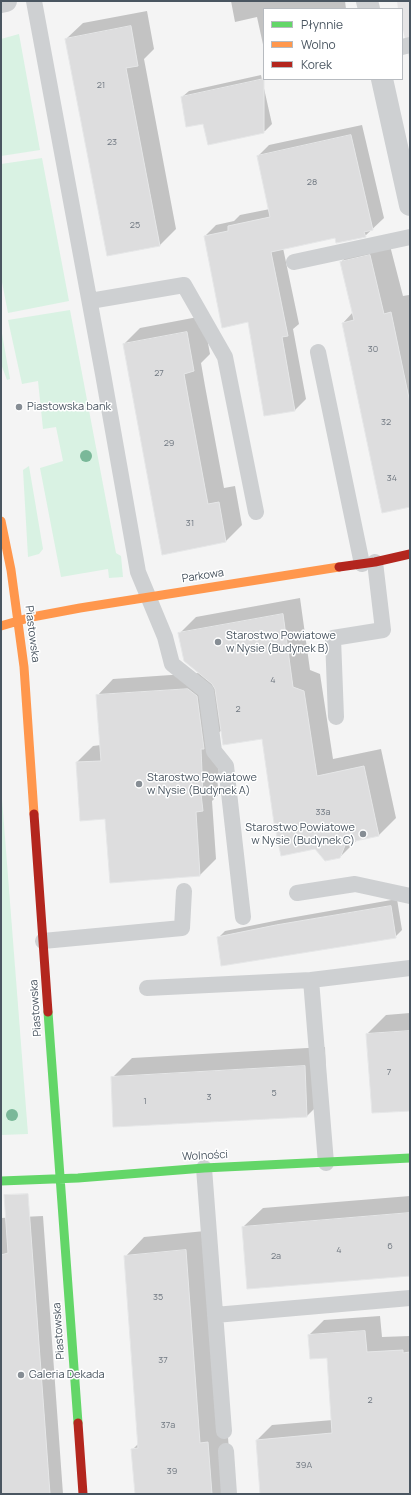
<!DOCTYPE html>
<meta charset="utf-8">
<style>
body{margin:0}
#map{position:relative;width:411px;height:1495px;overflow:hidden;background:#f4f4f4;font-family:Manrope,sans-serif}
canvas{display:block}
.frame{position:absolute;inset:0;border:2px solid #4a5661;pointer-events:none}
.legend{position:absolute;left:263px;top:8px;width:140px;height:72px;box-sizing:border-box;background:#fff;border:1px solid #b7bbc0;margin:0;padding:5px 7px;list-style:none;font-size:12px;color:#4a5661}
.legend li{display:flex;align-items:center;gap:8px;height:20px}
.legend b{width:20px;border:1px solid #b7bbc0}
</style>
<div id="map">
<canvas width="411" height="1495"></canvas>
<div class="frame"></div>
<ul class="legend">
<li><b style="height:5px;background:#63d668"></b>Płynnie</li>
<li><b style="height:5px;background:#ff974d"></b>Wolno</li>
<li><b style="height:5px;background:#b3261e"></b>Korek</li>
</ul>
</div>
<script>
const context = document.querySelector('canvas').getContext('2d');
context.lineJoin = 'round';
function fillPath(path, color) { context.fillStyle = color; context.fill(path, 'evenodd'); }
function strokePath(path, color, width, dash) { context.strokeStyle = color; context.lineWidth = width; context.lineCap = dash ? 'butt' : 'round'; context.setLineDash(dash || []); context.stroke(path); }
function drawText(font, color, halo, rows, align = 'center') {
  context.font = font + ' Manrope,sans-serif'; context.lineWidth = 3; context.setLineDash([]); context.textBaseline = 'middle'; context.strokeStyle = halo; context.fillStyle = color; for (const [text, x, y, turn = 0] of rows) {
    context.save(); context.translate(x, y); context.rotate((+turn || 0) * Math.PI / 180); context.textAlign = isNaN(turn) ? turn : align; if (halo) context.strokeText(text, 0, 0); context.fillText(text, 0, 0); context.restore();
  }
}
fillPath(new Path2D(`
 M 397,1 L 410,1 L 410,62 L 402,25 L 402,9 L 398,9 Z`), '#e6e5e6');
fillPath(new Path2D(`
 M 19,34 L 40,150 L 1,156 L 1,39 Z
 M 42,158 L 69,301 L 8,313 L 1,277 L 1,164 Z
 M 70,310 L 116,553 L 121,556 L 123,577 L 109,578 L 108,569 L 61,577 L 40,468 L 63,461 L 56,427 L 43,429 L 38,381 L 22,384 L 8,320 Z
 M 1,328 L 10,379 L 7,380 L 1,364 Z
 M 29,466 L 43,549 L 39,554 L 28,557 L 23,470 Z
 M 1,786 L 28,1134 L 1,1135 Z`), '#d9f2e3');
fillPath(new Path2D(`
 M 231,1 L 345,1 L 346,9 L 264,9 L 264,49 L 257,17 L 235,22 Z
 M 147,11 L 154,49 L 144,59 L 176,229 L 160,245 L 66,39 L 83,23 Z
 M 261,75 L 272,124 L 265,131 L 208,144 L 204,123 L 182,97 L 189,91 Z
 M 362,125 L 384,218 L 365,236 L 335,237 L 283,248 L 299,324 L 293,329 L 306,399 L 295,410 L 205,236 L 216,225 L 234,221 L 240,215 L 270,209 L 258,156 L 269,145 Z
 M 388,238 L 403,296 L 409,295 L 410,301 L 410,506 L 343,323 L 353,312 L 341,262 L 360,244 Z
 M 203,316 L 210,354 L 201,363 L 205,386 L 224,488 L 235,486 L 242,525 L 226,541 L 124,344 L 140,328 Z
 M 300,598 L 310,670 L 320,674 L 333,759 L 381,749 L 396,818 L 379,835 L 357,840 L 340,857 L 263,737 L 222,730 L 217,734 L 219,777 L 217,779 L 219,794 L 212,801 L 216,859 L 200,875 L 106,818 L 77,762 L 93,746 L 101,745 L 97,696 L 113,679 L 200,673 L 179,634 L 196,617 Z
 M 397,899 L 402,930 L 395,937 L 218,938 L 225,931 L 284,919 Z
 M 410,1013 L 410,1110 L 367,1034 L 386,1015 Z
 M 325,1047 L 327,1096 L 307,1116 L 114,1126 L 112,1078 L 132,1058 Z
 M 410,1196 L 410,1275 L 243,1227 L 263,1208 Z
 M 43,1216 L 63,1494 L 1,1494 L 1,1218 Z
 M 205,1231 L 227,1423 L 232,1494 L 136,1494 L 133,1449 L 139,1443 L 125,1257 L 144,1237 Z
 M 380,1316 L 382,1337 L 410,1336 L 410,1494 L 261,1494 L 257,1440 L 272,1425 L 333,1420 L 328,1357 L 309,1335 L 324,1320 Z`), '#0003');
const building = new Path2D(`
 M 131,26 L 138,66 L 126,68 L 160,246 L 107,256 L 65,39 Z
 M 264,79 L 264,133 L 208,145 L 203,124 L 186,127 L 181,97 Z
 M 351,135 L 373,230 L 364,232 L 366,237 L 336,243 L 335,238 L 271,252 L 288,336 L 282,337 L 295,411 L 264,416 L 248,322 L 222,328 L 204,236 L 228,231 L 228,226 L 270,217 L 257,156 Z
 M 370,255 L 384,314 L 391,312 L 410,403 L 410,507 L 382,513 L 342,323 L 354,320 L 340,262 Z
 M 187,332 L 194,371 L 184,374 L 189,402 L 208,504 L 219,502 L 226,542 L 162,555 L 123,344 Z
 M 283,614 L 293,687 L 304,691 L 317,776 L 364,766 L 379,836 L 346,843 L 340,858 L 325,861 L 315,849 L 281,856 L 274,823 L 262,739 L 223,745 L 215,689 L 212,684 L 184,661 L 178,633 Z
 M 188,689 L 197,696 L 204,749 L 201,749 L 203,794 L 201,794 L 203,811 L 196,812 L 200,876 L 110,883 L 105,819 L 80,821 L 76,762 L 101,761 L 96,695 Z
 M 391,906 L 396,938 L 221,966 L 217,937 L 276,925 Z
 M 410,1031 L 410,1111 L 372,1113 L 366,1034 Z
 M 305,1066 L 307,1117 L 113,1127 L 111,1077 Z
 M 28,1194 L 50,1494 L 1,1494 L 1,1255 L 8,1253 L 4,1195 Z
 M 410,1213 L 410,1276 L 247,1289 L 242,1227 Z
 M 186,1250 L 200,1443 L 208,1442 L 212,1494 L 135,1494 L 131,1449 L 138,1448 L 124,1256 Z
 M 365,1331 L 367,1352 L 403,1350 L 403,1353 L 410,1352 L 410,1494 L 260,1494 L 256,1440 L 332,1433 L 327,1358 L 310,1359 L 308,1335 Z`);
fillPath(building, '#ddddde');
strokePath(building, '#e5e6e7', 1);
strokePath(new Path2D(`
 M 34,1 L 103,374 L 138,572 L 165,637 L 172,664 L 206,691 L 214,751 L 226,766 L 243,917
 M 402,47 L 410,45
 M 294,262 L 410,237
 M 90,301 L 184,285 L 225,357 L 256,512
 M 318,352 L 362,564
 M 336,717 L 333,638 L 383,630 L 375,562
 M 297,893 L 355,884 L 410,896
 M 43,941 L 182,928 L 184,891
 M 147,988 L 311,980
 M 326,1163 L 311,980 L 410,968
 M 204,1168 L 224,1431
 M 215,1315 L 410,1298
 M 226,1451 L 229,1494`), '#ced0d2', 16);
strokePath(new Path2D(`
 M 367,1 L 369,9
 M 1,2 L 6,1
 M 382,79 L 410,205`), '#ced0d2', 22);
strokePath(new Path2D(`
 M 48,1012 L 78,1423
 M 1,1181 L 78,1178 L 204,1168 L 410,1158`), '#63d668', 9);
strokePath(new Path2D(`
 M 1,521 L 11,570 L 24,667 L 34,814
 M 1,626 L 32,617 L 80,608 L 339,567`), '#ff974d', 9);
strokePath(new Path2D(`
 M 339,567 L 375,562 L 410,554
 M 34,814 L 48,1012
 M 78,1423 L 83,1494`), '#b3261e', 9);
context.fillStyle = '#7ab899';
for (const [x, y] of [
 [86,456],
 [12,1115]
]) { context.beginPath(); context.arc(x, y, 6, 0, 2 * Math.PI); context.fill(); }
for (const [x, y, r, color] of [
 [19,407,4,"#868d94"],
 [218,642,4,"#868d94"],
 [139,784,4,"#868d94"],
 [363,834,4,"#868d94"],
 [21,1375,4,"#868d94"]
]) { const dot = new Path2D(); dot.arc(x, y, r, 0, 2 * Math.PI); context.fillStyle = color; context.fill(dot); strokePath(dot, '#fff', 1.5); }
drawText('9px', '#707881', null, [
 ["21",101,85],
 ["23",112,142],
 ["28",312,182],
 ["25",135,225],
 ["30",373,349],
 ["27",159,373],
 ["32",386,422],
 ["29",169,443],
 ["34",392,478],
 ["31",190,523],
 ["4",273,680],
 ["2",238,709],
 ["33a",323,812],
 ["7",389,1072],
 ["5",274,1093],
 ["3",209,1097],
 ["1",145,1101],
 ["6",390,1246],
 ["4",339,1250],
 ["2a",276,1256],
 ["35",158,1297],
 ["37",163,1360],
 ["2",370,1400],
 ["37a",168,1425],
 ["39A",304,1465],
 ["39",172,1471]
]);
drawText('11px', '#4a5661', '#fff', [
 ["Piastowska bank",27,407],
 ["Starostwo Powiatowe",226,636],
 ["w Nysie (Budynek B)",226,649],
 ["Starostwo Powiatowe",147,778],
 ["w Nysie (Budynek A)",147,791],
 ["Starostwo Powiatowe",355,828,"right"],
 ["w Nysie (Budynek C)",355,841,"right"],
 ["Galeria Dekada",29,1375]
], 'left');
drawText('11px', '#4a5661', '#fff', [
 ["Parkowa",203,576,-9],
 ["Piastowska",32,634,83],
 ["Piastowska",36,1008,-94],
 ["Wolności",205,1156,-3],
 ["Piastowska",59,1331,-94]
]);
</script>
